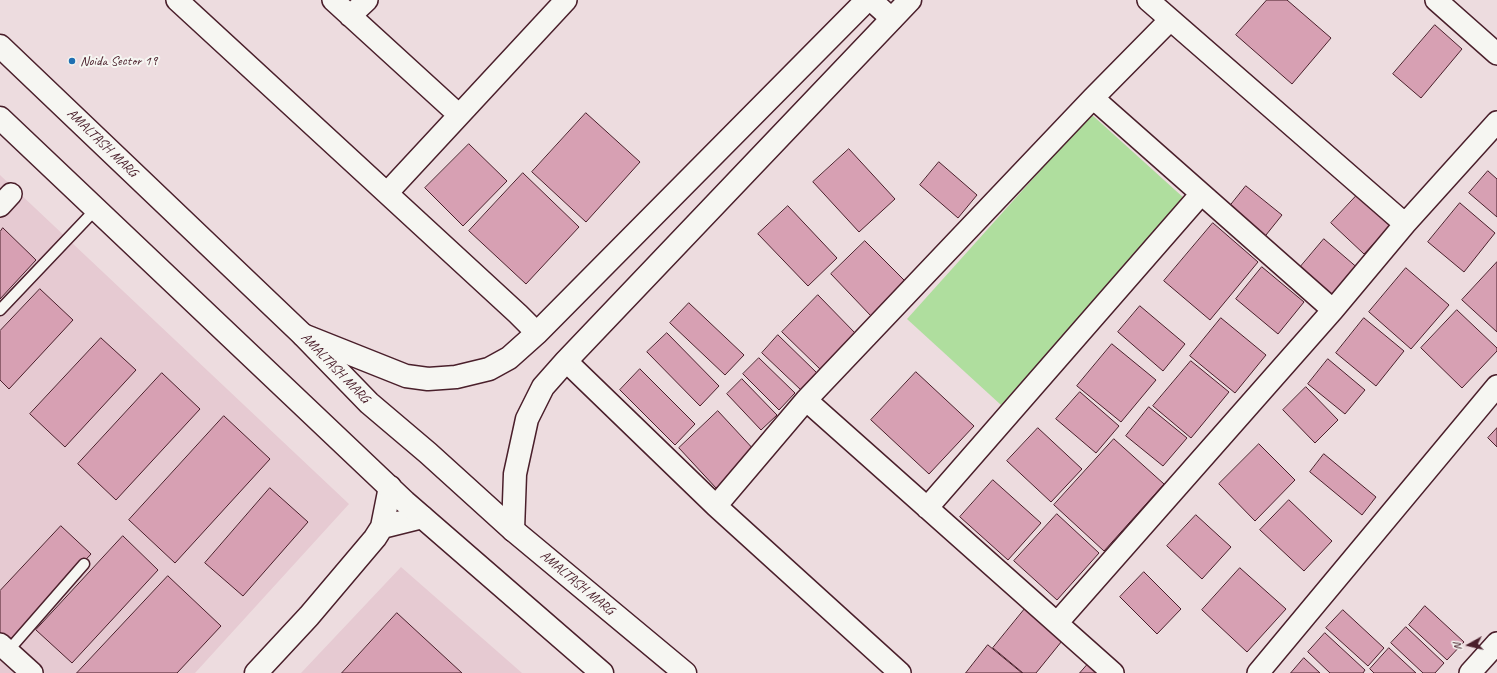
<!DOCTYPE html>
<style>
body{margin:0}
#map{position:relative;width:1497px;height:673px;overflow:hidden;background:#eddcdf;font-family:Caveat,sans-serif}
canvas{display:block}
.north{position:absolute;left:1449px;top:625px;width:40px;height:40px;-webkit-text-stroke:3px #f6f6f2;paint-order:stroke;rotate:262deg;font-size:11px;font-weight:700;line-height:16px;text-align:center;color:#4a1f2b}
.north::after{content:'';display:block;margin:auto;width:14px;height:18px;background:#4a1f2b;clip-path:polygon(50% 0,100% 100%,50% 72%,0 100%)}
</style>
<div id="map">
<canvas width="1497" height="673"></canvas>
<div class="north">N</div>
</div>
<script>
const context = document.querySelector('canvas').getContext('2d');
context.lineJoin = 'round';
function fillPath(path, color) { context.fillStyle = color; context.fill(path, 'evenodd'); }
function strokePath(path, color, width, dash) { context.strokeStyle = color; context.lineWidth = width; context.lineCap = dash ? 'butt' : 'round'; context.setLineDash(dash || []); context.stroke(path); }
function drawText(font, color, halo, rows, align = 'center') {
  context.font = font + ' Caveat,sans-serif'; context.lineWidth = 4; context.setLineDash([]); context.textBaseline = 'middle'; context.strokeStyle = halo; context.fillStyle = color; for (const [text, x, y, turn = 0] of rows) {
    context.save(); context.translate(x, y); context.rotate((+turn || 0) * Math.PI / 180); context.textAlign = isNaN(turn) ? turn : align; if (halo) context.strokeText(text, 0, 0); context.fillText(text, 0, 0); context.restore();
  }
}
fillPath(new Path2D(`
 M 0,175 L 349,504 L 195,673 L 0,673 Z
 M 401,567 L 522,673 L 301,673 Z`), '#e6cad2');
fillPath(new Path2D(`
 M 1091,114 L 1185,199 L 1001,405 L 907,319 Z`), '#afde9e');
const building = new Path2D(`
 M 1267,0 L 1287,0 L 1331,38 L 1292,84 L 1236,35 Z
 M 1435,25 L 1462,49 L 1421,98 L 1393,74 Z
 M 586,113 L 640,162 L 586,222 L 532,172 Z
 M 469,144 L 507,181 L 463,226 L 425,188 Z
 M 849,149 L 895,199 L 859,232 L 813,182 Z
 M 939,162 L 977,195 L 958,218 L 920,185 Z
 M 1488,171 L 1497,179 L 1497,217 L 1469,193 Z
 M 523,173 L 579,227 L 526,284 L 469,231 Z
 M 1246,186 L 1282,215 L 1262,240 L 1226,211 Z
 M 1359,193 L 1392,224 L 1364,254 L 1331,223 Z
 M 1460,203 L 1495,233 L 1464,272 L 1428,242 Z
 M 788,206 L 837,258 L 808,286 L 758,234 Z
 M 1213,223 L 1258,262 L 1210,320 L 1164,281 Z
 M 3,228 L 36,260 L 0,299 L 0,232 Z
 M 1324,239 L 1360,270 L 1333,302 L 1297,271 Z
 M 865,241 L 906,282 L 871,316 L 831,274 Z
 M 1497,262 L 1497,332 L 1462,300 Z
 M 1262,267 L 1304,302 L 1278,334 L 1236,299 Z
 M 1406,268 L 1449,305 L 1411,349 L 1369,312 Z
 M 40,289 L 73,320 L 9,389 L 0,380 L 0,331 Z
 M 818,295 L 856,334 L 821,370 L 782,332 Z
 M 689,303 L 744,355 L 725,375 L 670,323 Z
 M 1140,306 L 1185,344 L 1163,371 L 1118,332 Z
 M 1457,310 L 1497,348 L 1497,351 L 1462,388 L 1421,348 Z
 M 1221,318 L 1266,355 L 1235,393 L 1190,356 Z
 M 1364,318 L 1404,351 L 1376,386 L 1336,353 Z
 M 667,333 L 719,386 L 700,406 L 647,352 Z
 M 778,335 L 817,373 L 801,390 L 762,353 Z
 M 101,338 L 136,370 L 65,447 L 30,414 Z
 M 1112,344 L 1156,380 L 1121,422 L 1077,386 Z
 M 759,358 L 795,393 L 779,410 L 743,374 Z
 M 1328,359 L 1365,390 L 1345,414 L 1308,384 Z
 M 1191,361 L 1229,392 L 1191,438 L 1153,406 Z
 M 640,369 L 695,424 L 675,445 L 620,390 Z
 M 916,372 L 974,426 L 929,474 L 871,420 Z
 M 162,373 L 200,409 L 116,500 L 78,464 Z
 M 742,379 L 777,415 L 761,430 L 727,394 Z
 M 1306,387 L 1338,420 L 1315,443 L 1283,410 Z
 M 1080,392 L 1119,426 L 1096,453 L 1056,419 Z
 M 1149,407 L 1187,438 L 1163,466 L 1126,436 Z
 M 718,411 L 756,452 L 716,488 L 679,448 Z
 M 224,416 L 270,459 L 175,563 L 129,520 Z
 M 1038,428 L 1082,469 L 1051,502 L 1007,461 Z
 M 1497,428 L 1497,447 L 1488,438 Z
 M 1114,439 L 1164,484 L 1104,551 L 1054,505 Z
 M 1259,444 L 1295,480 L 1255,521 L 1219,484 Z
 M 1324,454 L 1376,497 L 1362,515 L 1310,472 Z
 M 993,480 L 1041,523 L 1008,560 L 960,517 Z
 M 270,488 L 308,522 L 243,596 L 205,563 Z
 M 1289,500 L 1332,541 L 1304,571 L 1260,530 Z
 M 1057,514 L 1099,553 L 1057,600 L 1014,561 Z
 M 1196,515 L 1231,547 L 1202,579 L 1167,546 Z
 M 61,526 L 91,554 L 9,642 L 0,633 L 0,591 Z
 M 123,536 L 158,570 L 72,663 L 36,630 Z
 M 1240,568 L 1286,609 L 1247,652 L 1202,610 Z
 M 1144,572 L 1181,609 L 1157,634 L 1120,597 Z
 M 168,576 L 221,626 L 177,673 L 77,673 Z
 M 1028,605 L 1066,636 L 1036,673 L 1023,673 L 993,648 Z
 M 1425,606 L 1464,642 L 1447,660 L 1409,625 Z
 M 1343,610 L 1384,648 L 1368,666 L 1326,628 Z
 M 397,613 L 462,673 L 342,673 Z
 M 1406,627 L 1444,663 L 1435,673 L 1423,673 L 1391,643 Z
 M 1325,633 L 1365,670 L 1363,673 L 1330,673 L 1308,652 Z
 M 988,645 L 1022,673 L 966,673 Z
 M 1389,648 L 1416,673 L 1374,673 L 1370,669 Z
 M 1304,658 L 1320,673 L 1291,673 Z
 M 1088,664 L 1097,673 L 1080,673 Z`);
fillPath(building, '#d7a0b3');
strokePath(building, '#4a1f2b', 1);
const service = new Path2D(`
 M 0,310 L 96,209
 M 8,651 L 84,564`);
const minor = new Path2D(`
 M 177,0 L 518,314 L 537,333
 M 333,0 L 459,115
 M 871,0 L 892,19
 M 1148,0 L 1405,224
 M 1436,0 L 1497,54
 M 350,16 L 367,0
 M 1093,98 L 1333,310
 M 387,193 L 566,0
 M 0,206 L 11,194
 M 566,361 L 716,506 L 900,673
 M 806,400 L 1113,673
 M 716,506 L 806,400 L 1093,98 L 1170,20
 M 927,508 L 1201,194
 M 1057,623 L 1333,310 L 1405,224 L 1497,122
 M 0,644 L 32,673
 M 1258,673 L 1497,386
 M 1470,673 L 1497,643`);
const tertiary = new Path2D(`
 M 303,335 L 406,376 L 428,379 L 456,377 L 489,369 L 509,358 L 537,333 L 867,0
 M 382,527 L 422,517
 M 513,530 L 515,474 L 527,419 L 543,387 L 566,361 L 910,0
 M 256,673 L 309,616 L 375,538 L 382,527 L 390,487`);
const secondary = new Path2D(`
 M 0,46 L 303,335 L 369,403 L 428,453 L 513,530 L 685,673
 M 0,118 L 405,502 L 602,673`);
strokePath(service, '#4a1f2b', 13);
strokePath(minor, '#4a1f2b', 24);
strokePath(tertiary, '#4a1f2b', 25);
strokePath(secondary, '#4a1f2b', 25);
strokePath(service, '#f6f6f2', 10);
strokePath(minor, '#f6f6f2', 21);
strokePath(tertiary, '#f6f6f2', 22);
strokePath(secondary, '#f6f6f2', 22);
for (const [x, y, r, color] of [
 [72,61,4,"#1f6fb2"]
]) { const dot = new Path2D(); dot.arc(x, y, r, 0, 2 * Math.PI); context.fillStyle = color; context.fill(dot); strokePath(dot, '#f6f6f2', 1.5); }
drawText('14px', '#4a1f2b', '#f6f6f2', [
 ["Noida Sector 19",80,61]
], 'left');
drawText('14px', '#4a1f2b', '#f6f6f2', [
 ["AMALTASH MARG",102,143,44],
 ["AMALTASH MARG",335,368,46],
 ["AMALTASH MARG",577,583,40]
]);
</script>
